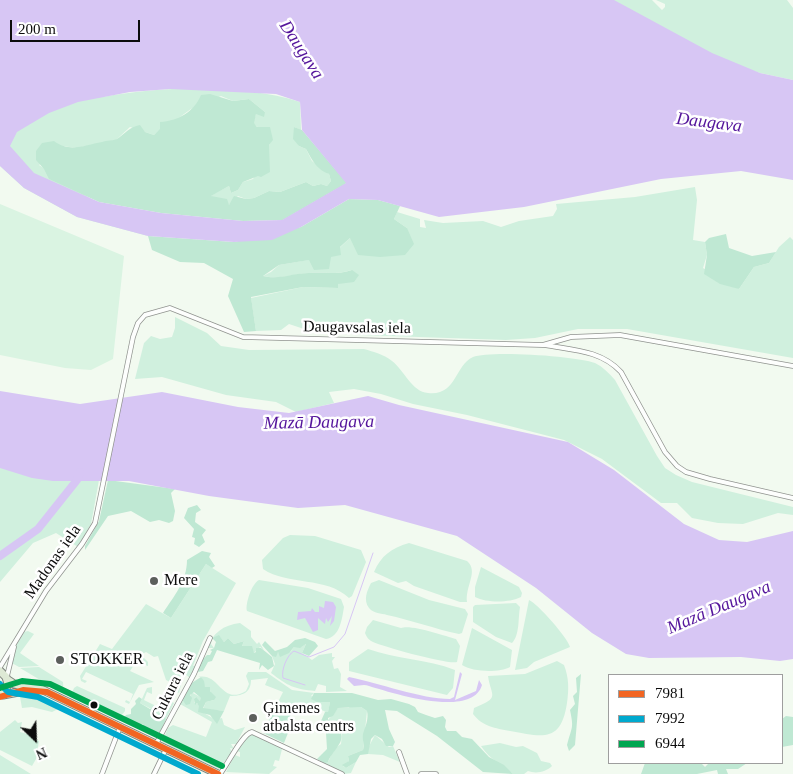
<!DOCTYPE html>
<meta charset="utf-8">
<style>
body{margin:0}
#map{position:relative;width:793px;height:774px;overflow:hidden;background:#f2faf0;font-family:Georgia,serif}
canvas{display:block}
.legend{position:absolute;left:608px;top:674px;width:175px;height:90px;box-sizing:border-box;background:#fff;border:1px solid #9e9e9e;margin:0;padding:6px 9px;list-style:none;font-size:15px;color:#0c0c0c}
.legend li{display:flex;align-items:center;gap:10px;height:25px}
.legend b{width:25px;border:1px solid #9e9e9e}
.north{position:absolute;left:10px;top:714px;width:50px;height:50px;-webkit-text-stroke:4px #fff;paint-order:stroke;rotate:156deg;font-size:14px;font-weight:700;line-height:20px;text-align:center;color:#0c0c0c}
.north::after{content:'';display:block;margin:auto;width:18px;height:22px;background:#0c0c0c;clip-path:polygon(50% 0,100% 100%,50% 72%,0 100%)}
.scale{position:absolute;left:10px;top:20px;width:130px;height:22px;box-sizing:border-box;border:2px solid #0c0c0c;border-top:0;padding-left:6px;font-size:15px;line-height:18px;white-space:nowrap;color:#0c0c0c;-webkit-text-stroke:4px #fff;paint-order:stroke}
</style>
<div id="map">
<canvas width="793" height="774"></canvas>
<ul class="legend">
<li><b style="height:6px;background:#f26522"></b>7981</li>
<li><b style="height:6px;background:#00a9ce"></b>7992</li>
<li><b style="height:6px;background:#00a651"></b>6944</li>
</ul>
<div class="north">N</div>
<div class="scale">200 m</div>
</div>
<script>
const context = document.querySelector('canvas').getContext('2d');
context.lineJoin = 'round';
function fillPath(path, color) { context.fillStyle = color; context.fill(path, 'evenodd'); }
function strokePath(path, color, width, dash) { context.strokeStyle = color; context.lineWidth = width; context.lineCap = dash ? 'butt' : 'round'; context.setLineDash(dash || []); context.stroke(path); }
function drawText(font, color, halo, rows, align = 'center') {
  context.font = font + ' Georgia,serif'; context.lineWidth = 5; context.setLineDash([]); context.textBaseline = 'middle'; context.strokeStyle = halo; context.fillStyle = color; for (const [text, x, y, turn = 0] of rows) {
    context.save(); context.translate(x, y); context.rotate((+turn || 0) * Math.PI / 180); context.textAlign = isNaN(turn) ? turn : align; if (halo) context.strokeText(text, 0, 0); context.fillText(text, 0, 0); context.restore();
  }
}
fillPath(new Path2D(`
 M 14,0 L 103,97 C 161,86 244,84 300,102 L 301,130 L 294,127 L 299,146 L 306,149 L 312,161 L 329,174 L 331,181 L 327,186 L 321,184 L 313,186 L 306,182 L 280,192 L 269,191 L 254,198 L 246,199 L 238,196 L 229,205 L 210,196 L 229,186 L 231,193 L 238,190 L 243,182 L 253,179 L 268,155 L 269,145 L 272,140 L 253,123 L 256,114 L 265,112 L 249,99 L 233,101 L 221,96 L 191,109 L 173,122 L 161,122 L 161,129 L 154,135 L 130,127 L 116,140 L 77,148 L 61,146 L 39,165 L 148,236 L 77,217 L 24,188 L 0,166 L 0,4 Z
 M 510,0 L 652,0 L 662,10 L 665,7 L 665,4 L 656,0 L 787,0 L 793,8 L 793,80 L 760,73 Z
 M 695,187 L 697,200 L 693,240 L 705,242 L 707,255 L 703,268 L 739,289 L 754,267 L 769,263 L 779,247 L 790,237 L 793,240 L 793,358 L 627,329 L 578,329 L 535,338 L 506,340 L 360,335 L 355,329 L 325,324 L 307,330 L 289,324 L 281,330 L 256,331 L 251,298 L 303,287 L 338,288 L 338,284 L 352,270 C 337,275 324,272 309,273 C 292,274 279,280 263,276 L 271,272 L 279,265 L 331,256 L 351,237 L 407,228 L 394,219 L 397,212 L 420,219 L 420,227 L 426,228 L 424,220 L 443,223 L 483,221 L 501,227 L 519,221 L 553,216 L 557,209 L 556,204 L 635,197 Z
 M 175,317 L 207,333 L 221,346 L 249,350 L 364,349 C 374,352 383,354 392,361 C 404,370 412,392 428,393 C 457,396 454,366 473,357 C 489,350 578,356 595,363 C 603,367 609,373 615,380 L 657,456 L 665,468 L 676,475 L 692,482 L 793,507 L 793,515 L 778,513 L 743,524 L 718,523 L 692,518 L 677,503 L 661,503 L 602,459 L 564,440 L 467,415 L 413,404 L 381,394 L 354,389 L 329,392 L 334,403 L 296,412 L 276,402 L 226,395 L 162,377 L 135,379 L 144,343 L 151,336 L 160,339 L 172,337 L 175,328 Z
 M 0,450 L 85,469 L 99,480 L 91,524 L 78,547 L 56,533 L 33,543 L 0,582 Z
 M 290,535 L 315,536 L 361,550 L 366,562 L 352,596 L 349,598 C 326,576 288,586 263,569 L 262,560 L 283,538 Z
 M 409,543 L 467,561 C 479,571 465,586 467,602 L 460,602 L 414,586 L 406,581 L 398,583 L 374,572 C 381,556 391,548 409,543 Z
 M 206,564 L 236,583 L 203,641 L 193,666 L 197,665 L 190,678 L 185,674 L 183,676 L 179,693 L 175,691 L 174,684 L 166,680 L 158,656 L 154,657 L 146,652 L 141,655 L 148,662 L 148,666 L 136,662 L 130,671 L 154,682 L 139,685 L 129,704 L 125,702 L 126,700 L 130,702 L 133,694 L 86,672 L 82,679 L 87,681 L 85,683 L 81,681 L 80,676 L 100,644 L 112,649 L 146,604 L 171,618 Z
 M 481,567 L 519,587 L 522,593 L 521,597 C 509,603 487,603 475,597 L 475,587 Z
 M 259,580 L 308,588 L 341,599 L 344,607 C 342,619 340,637 326,639 L 247,611 C 245,604 252,583 259,580 Z
 M 379,580 L 429,600 L 465,609 L 468,614 L 462,633 L 459,634 C 435,629 411,620 387,615 C 381,613 374,614 369,608 C 363,600 367,591 371,583 Z
 M 529,600 C 537,603 568,638 570,647 L 534,662 L 527,668 L 515,670 Z
 M 516,603 L 520,607 C 518,618 520,635 512,643 L 496,637 L 473,622 L 473,607 L 475,605 Z
 M 373,620 L 401,628 C 411,624 445,636 456,639 L 460,646 L 457,662 C 449,665 384,647 373,642 C 369,640 367,638 365,633 L 367,627 Z
 M 240,623 L 251,631 L 251,637 L 257,644 L 259,642 L 264,650 L 260,647 L 254,653 L 242,646 L 244,641 L 234,644 L 228,638 L 224,642 L 220,637 L 212,638 L 211,644 L 214,648 L 207,648 C 213,633 223,625 240,623 Z
 M 472,628 L 512,650 L 510,667 C 499,673 472,672 462,665 Z
 M 28,631 L 34,634 L 20,653 L 39,666 L 19,667 L 10,662 L 14,649 L 24,632 Z
 M 306,644 L 302,653 L 312,660 L 319,655 L 332,653 L 332,657 L 335,657 L 332,661 L 334,669 L 338,668 L 341,674 L 340,687 L 347,691 L 326,692 L 326,686 L 318,684 L 315,691 C 294,689 288,686 271,673 L 275,664 L 272,656 L 278,652 L 280,655 L 291,651 L 294,647 L 301,647 Z
 M 368,649 C 396,659 427,659 455,670 L 453,688 L 447,695 L 349,671 L 349,662 Z
 M 557,661 L 564,665 C 569,678 569,689 567,703 C 561,743 543,737 510,731 C 495,728 483,727 473,714 L 474,708 C 501,697 491,697 488,676 L 525,674 Z
 M 39,667 L 63,682 L 64,694 L 20,668 Z
 M 248,672 L 266,672 L 292,690 L 314,693 L 311,696 L 330,702 L 328,713 L 311,705 L 290,711 L 287,716 L 277,714 L 279,705 L 277,704 L 283,692 L 265,685 L 268,678 L 251,680 C 251,693 242,696 230,696 L 224,711 L 203,709 L 206,702 L 214,700 L 209,688 L 205,688 L 201,677 L 198,677 C 220,672 221,706 246,691 L 249,684 L 246,676 Z
 M 77,686 L 125,708 L 125,711 L 118,720 L 97,708 L 70,697 L 74,688 Z
 M 152,687 L 152,694 L 147,692 L 144,700 L 164,710 L 168,702 L 164,698 L 174,703 L 166,719 L 164,715 L 156,716 L 155,711 L 140,703 L 147,688 Z
 M 191,692 L 202,698 L 202,701 L 200,701 L 195,697 L 194,703 L 199,704 L 202,712 L 218,721 L 218,719 L 222,718 L 224,725 L 235,730 L 245,727 L 236,744 L 231,744 L 234,749 L 230,748 L 232,752 L 219,769 L 162,742 L 168,728 L 173,725 L 206,737 L 212,722 L 180,704 L 182,699 L 190,703 Z
 M 29,695 L 45,697 L 64,706 L 52,712 L 32,707 L 22,708 L 20,697 Z
 M 350,706 L 361,707 L 367,711 L 363,750 L 348,756 L 349,761 L 343,766 L 346,768 L 356,762 L 351,773 L 344,774 L 303,754 L 319,761 L 328,762 L 334,749 L 341,744 L 342,734 L 333,731 L 335,727 L 328,720 L 338,708 L 349,708 Z
 M 15,720 L 18,723 L 22,722 L 20,732 L 35,736 L 34,739 L 39,741 L 36,759 L 32,766 L 0,750 L 0,732 Z
 M 254,734 L 286,749 L 282,749 L 279,761 L 275,760 L 273,766 L 277,767 L 269,774 L 226,772 L 235,755 L 240,757 L 240,752 L 237,751 L 243,739 Z
 M 375,735 L 389,747 L 393,746 L 400,762 L 383,755 L 368,754 L 368,748 Z
 M 500,743 L 516,747 L 523,746 L 537,753 L 541,761 L 550,763 L 552,766 C 546,772 536,774 528,771 L 524,774 L 513,774 C 502,764 490,760 481,746 Z
 M 0,755 L 31,774 L 0,774 Z`), '#d0f0de');
fillPath(new Path2D(`
 M 210,94 L 233,101 L 249,99 L 265,112 L 264,117 L 256,114 L 254,123 L 257,127 L 270,127 L 273,140 L 269,145 L 270,172 L 261,177 L 258,176 L 243,182 L 238,190 L 231,193 L 229,186 L 211,196 L 227,199 L 229,205 L 234,196 L 246,199 L 254,198 L 269,191 L 280,192 L 306,182 L 313,186 L 321,184 L 327,186 L 331,181 L 329,174 C 317,170 312,160 306,149 L 299,146 L 293,139 L 294,127 L 302,130 L 347,183 L 283,220 L 243,221 L 161,213 L 99,202 L 49,179 L 44,169 L 36,160 L 36,151 L 42,143 L 54,141 C 70,153 85,145 102,142 C 107,140 113,141 117,139 C 126,133 129,127 140,125 L 145,132 L 154,135 L 160,129 L 160,122 C 178,121 194,112 201,95 Z
 M 349,199 L 378,200 L 400,206 L 394,219 L 407,228 L 414,244 L 405,255 L 380,257 L 358,255 L 350,238 L 340,247 L 341,255 L 331,257 L 329,269 L 314,270 L 309,260 L 279,265 L 263,276 C 280,280 293,273 309,273 C 324,272 338,275 352,270 L 359,275 L 354,282 L 338,284 L 338,288 L 303,287 L 251,297 L 256,331 L 244,332 L 228,296 L 233,279 L 204,263 L 180,262 L 152,250 L 148,236 L 234,242 L 301,227 Z
 M 726,234 L 729,248 L 752,256 L 776,252 L 769,263 L 754,267 L 739,289 L 720,284 L 704,274 L 707,255 L 705,242 L 709,238 Z
 M 108,480 L 175,489 L 171,493 L 175,511 L 173,521 L 169,523 L 159,520 L 150,522 L 131,511 L 108,516 L 85,550 L 85,546 L 99,521 Z
 M 197,505 L 201,510 L 196,513 L 195,522 L 206,530 L 202,535 L 205,542 L 199,547 L 194,544 L 195,538 L 192,537 L 194,529 L 184,518 L 188,508 Z
 M 202,551 L 211,553 L 209,557 L 215,566 L 212,568 L 206,564 L 171,618 L 163,613 C 174,596 187,581 187,560 Z
 M 219,635 L 224,642 L 228,638 L 234,644 L 244,641 L 242,646 L 252,646 L 254,653 L 256,652 L 256,648 L 261,648 L 272,657 L 274,666 L 268,670 L 262,665 L 259,670 L 260,663 L 217,650 L 212,661 L 208,662 L 203,671 L 198,672 L 201,661 L 207,655 L 210,655 L 212,651 L 210,650 L 214,648 L 216,642 L 212,638 Z
 M 305,638 L 315,642 L 318,646 L 309,656 L 302,653 L 306,644 L 300,648 L 294,647 L 289,653 L 280,657 L 278,652 L 276,657 L 272,656 L 262,645 L 265,641 L 275,651 L 287,647 L 295,640 Z
 M 581,674 L 575,745 L 569,751 L 567,745 C 572,726 574,729 570,710 L 575,704 L 573,696 L 577,692 L 576,678 Z
 M 201,677 L 204,681 L 205,687 L 210,687 L 210,691 L 216,697 L 214,700 L 206,702 L 203,708 L 224,711 L 217,724 L 210,715 L 198,712 L 199,706 L 197,703 L 195,705 L 194,699 L 196,697 L 200,701 L 201,698 L 194,692 L 190,695 L 192,698 L 190,704 L 186,705 L 182,699 L 190,684 Z
 M 314,693 L 352,693 L 378,700 L 391,699 L 409,704 L 415,707 L 418,712 L 426,715 L 435,718 L 443,716 L 446,720 L 445,727 L 447,731 L 456,731 L 462,737 L 472,739 L 489,757 L 504,765 L 513,774 L 483,772 L 437,736 L 397,711 L 385,710 L 389,729 L 395,742 L 393,746 L 386,746 L 382,739 L 375,735 L 371,739 L 368,754 L 360,755 L 356,762 L 346,768 L 342,765 L 349,761 L 348,756 L 363,750 C 365,744 362,740 363,734 C 365,727 369,719 367,711 L 361,707 L 338,708 L 333,716 L 328,718 L 328,720 L 332,721 L 332,725 L 321,721 L 325,712 L 328,712 L 330,702 L 317,702 L 311,699 Z
 M 139,697 L 142,699 L 140,703 L 150,709 L 155,708 L 155,715 L 164,715 L 166,719 L 159,736 L 151,735 L 152,729 L 144,728 L 143,724 L 137,725 L 123,720 L 126,715 L 131,714 L 131,709 L 136,704 L 135,701 Z
 M 277,704 L 281,707 L 277,714 L 287,716 L 288,712 L 294,709 L 288,720 L 292,723 L 284,743 L 263,733 Z
 M 786,716 L 793,717 L 793,745 L 782,747 L 782,719 Z
 M 329,729 L 336,730 L 339,734 L 341,733 C 344,744 332,751 328,762 L 324,763 L 317,759 L 327,749 L 326,733 Z
 M 645,763 L 701,763 L 705,767 L 709,763 L 747,763 L 738,769 L 726,769 L 728,774 L 718,774 L 717,770 L 697,774 L 641,774 Z`), '#bfe8d3');
fillPath(new Path2D(`
 M 0,204 L 124,256 L 113,359 L 91,370 L 65,368 L 0,355 Z`), '#daf4e2');
fillPath(new Path2D(`
 M 0,0 L 614,0 L 712,53 L 760,73 L 793,80 L 793,180 L 741,171 L 661,179 L 524,207 L 439,217 L 378,200 L 349,199 L 301,227 L 272,240 L 234,242 L 148,236 L 77,217 L 24,188 L 0,166 ZM 170,89 L 276,94 L 300,102 L 302,130 L 346,183 L 282,220 L 243,221 L 161,213 L 99,202 L 34,173 L 10,146 L 17,132 L 49,113 L 78,102 L 130,92 Z
 M 0,391 L 80,404 L 162,392 L 238,407 L 289,413 L 368,396 L 399,405 L 568,442 L 614,470 L 684,524 L 719,540 L 747,542 L 793,531 L 793,659 L 780,661 L 741,657 L 649,658 L 626,654 L 592,633 L 536,588 L 457,536 L 345,505 L 298,508 L 209,496 L 129,481 L 53,481 L 32,478 L 0,468 Z
 M 325,601 L 333,602 L 336,607 L 334,621 L 330,626 L 332,616 L 328,622 L 326,618 L 325,624 L 318,618 L 318,630 L 313,632 L 305,618 L 297,620 L 298,612 L 311,611 L 312,608 L 315,612 L 319,612 L 319,606 L 324,608 Z
 M 460,672 L 462,674 L 455,700 L 476,691 L 479,680 L 482,685 C 472,719 392,693 369,686 C 364,684 359,686 354,686 L 347,679 L 349,677 C 379,683 421,699 450,699 L 454,697 Z`), '#d7c6f4');
strokePath(new Path2D(`
 M 305,685 L 283,678 C 281,670 287,655 294,651 L 309,657 L 334,647 L 345,634 L 373,553`), '#d7c6f4', 1);
strokePath(new Path2D(`
 M 0,556 L 38,529 L 77,480 L 80,472`), '#d7c6f4', 8);
const street = new Path2D(`
 M 545,345 C 572,350 601,350 621,372 L 665,452 L 677,466 L 686,472 L 710,479 L 793,498
 M 0,667 L 46,591 L 82,544 L 95,523 L 133,337 L 138,323 L 145,315 L 170,308 L 243,337 L 543,345 L 571,337 L 620,335 L 793,366
 M 7,676 L 14,647
 M 156,744 L 194,674 L 210,638
 M 399,752 L 407,774
 M 102,774 L 120,727
 M 154,774 L 166,749
 M 220,774 C 228,764 242,734 252,732 L 342,774
 M 421,774 L 436,774`);
const highway = new Path2D(`
 M 0,671 L 6,677 L 8,684 L 2,695
 M 8,680 L 14,684 L 41,689 L 218,774
 M 3,695 L 29,690`);
strokePath(street, '#90938f', 5.5);
strokePath(highway, '#7d807c', 9);
strokePath(street, '#fdfefd', 4);
strokePath(highway, '#dee9d5', 7);
strokePath(new Path2D(`
 M 0,697 L 23,690 L 47,692 L 218,774`), '#f26522', 6);
strokePath(new Path2D(`
 M 0,684 L 8,692 L 38,697 L 198,774`), '#00a9ce', 6);
strokePath(new Path2D(`
 M 0,688 L 22,681 L 50,684 L 222,766`), '#00a651', 6);
for (const [x, y, r, color] of [
 [154,581,5,"#5c5f5c"],
 [60,660,5,"#5c5f5c"],
 [94,705,4.5,"#0c0c0c"],
 [253,718,5,"#5c5f5c"]
]) { const dot = new Path2D(); dot.arc(x, y, r, 0, 2 * Math.PI); context.fillStyle = color; context.fill(dot); strokePath(dot, '#fff', 2); }
drawText('16px', '#0c0c0c', '#fff', [
 ["Daugavsalas iela",357,328,1],
 ["Madonas iela",53,562,-55],
 ["Cukura iela",173,686,-63]
]);
drawText('16px', '#0c0c0c', '#fff', [
 ["Mere",164,581],
 ["STOKKER",70,660],
 ["Ģimenes",263,709],
 ["atbalsta centrs",263,727]
], 'left');
drawText('italic 18px', '#55169c', '#fff', [
 ["Daugava",301,50,57],
 ["Daugava",709,123,7],
 ["Mazā Daugava",319,423,-1],
 ["Mazā Daugava",719,608,-23]
]);
</script>
